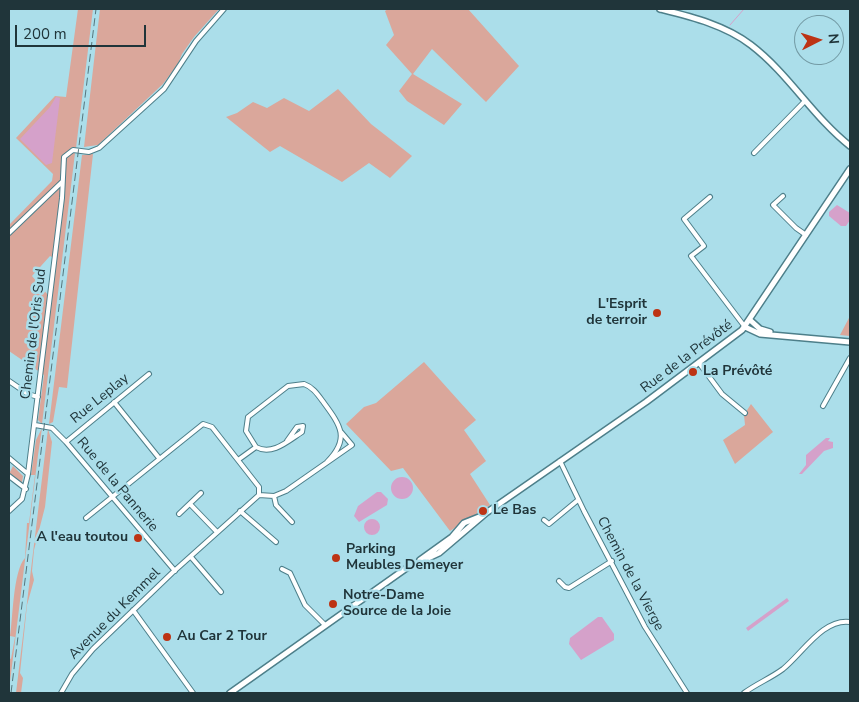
<!DOCTYPE html>
<meta charset="utf-8">
<style>
body{margin:0}
#map{position:relative;width:859px;height:702px;overflow:hidden;background:#abdeea;font-family:"Nunito Sans",sans-serif}
canvas{display:block}
.frame{position:absolute;inset:0;border:10px solid #20353a;pointer-events:none}
.north{position:absolute;left:794px;top:15px;width:50px;height:50px;box-sizing:border-box;background:#abdeea;border:1px solid #739aa4;border-radius:50%;rotate:85deg;font-size:14px;font-weight:700;line-height:20px;text-align:center;color:#20353a}
.north::after{content:'';display:block;margin:auto;width:18px;height:22px;background:#bd3314;clip-path:polygon(50% 0,100% 100%,50% 72%,0 100%)}
.scale{position:absolute;left:15px;top:25px;width:131px;height:22px;box-sizing:border-box;border:2px solid #20353a;border-top:0;padding-left:6px;font-size:15px;line-height:18px;white-space:nowrap;color:#20353a;-webkit-text-stroke:4px #abdeea;paint-order:stroke}
</style>
<div id="map">
<canvas width="859" height="702"></canvas>
<div class="frame"></div>
<div class="north">N</div>
<div class="scale">200 m</div>
</div>
<script>
const context = document.querySelector('canvas').getContext('2d');
context.lineJoin = 'round';
function fillPath(path, color) { context.fillStyle = color; context.fill(path, 'evenodd'); }
function strokePath(path, color, width, dash) { context.strokeStyle = color; context.lineWidth = width; context.lineCap = dash ? 'butt' : 'round'; context.setLineDash(dash || []); context.stroke(path); }
function drawText(font, color, halo, rows, align = 'center') {
  context.font = font + ' "Nunito Sans",sans-serif'; context.lineWidth = 5; context.setLineDash([]); context.textBaseline = 'middle'; context.strokeStyle = halo; context.fillStyle = color; for (const [text, x, y, turn = 0] of rows) {
    context.save(); context.translate(x, y); context.rotate((+turn || 0) * Math.PI / 180); context.textAlign = isNaN(turn) ? turn : align; if (halo) context.strokeText(text, 0, 0); context.fillText(text, 0, 0); context.restore();
  }
}
fillPath(new Path2D(`
 M 78,9 L 93,9 L 76,148 L 72,147 L 70,152 L 75,153 L 72,178 L 42,424 L 38,420 L 44,375 L 9,351 L 9,225 L 52,181 L 53,174 L 16,138 L 55,96 L 66,97 ZM 50,256 L 54,258 L 48,295 L 32,276 Z
 M 100,9 L 219,9 L 194,37 L 182,54 L 178,64 L 163,84 L 98,145 L 84,147 Z
 M 388,9 L 468,9 L 519,66 L 486,102 L 432,49 L 413,74 L 462,104 L 444,125 L 407,101 L 399,91 L 412,74 L 386,45 L 394,35 L 385,11 Z
 M 338,89 L 371,124 L 412,156 L 390,178 L 369,163 L 342,182 L 280,146 L 270,152 L 226,117 L 237,113 L 253,102 L 267,108 L 284,98 L 309,111 Z
 M 93,154 L 67,388 L 59,387 L 53,422 L 49,424 L 82,155 Z
 M 850,316 L 850,336 L 840,335 Z
 M 424,362 L 476,420 L 464,430 L 486,461 L 470,474 L 490,505 L 450,531 L 403,468 L 391,471 L 346,424 L 364,407 L 376,403 Z
 M 31,372 L 34,375 L 33,386 L 30,386 L 30,392 L 21,386 Z
 M 751,404 L 773,432 L 735,464 L 723,440 L 745,425 L 744,415 Z
 M 42,428 L 38,455 L 9,690 L 9,658 L 11,659 L 15,637 L 10,636 C 13,618 13,571 25,558 L 27,523 L 29,523 L 35,475 L 31,475 L 36,440 Z
 M 48,429 L 52,442 L 45,507 L 34,550 L 32,571 L 34,580 L 27,605 L 20,673 L 23,678 L 21,693 L 16,693 Z
 M 13,466 L 23,476 L 22,483 L 9,474 Z`), '#daa79b');
fillPath(new Path2D(`
 M 56,97 L 60,98 L 52,163 L 46,165 L 20,139 L 50,107 Z
 M 837,205 L 850,213 L 850,220 L 846,226 L 841,226 L 829,216 L 829,212 Z
 M 826,438 L 830,438 L 828,441 L 833,442 L 833,448 L 824,451 L 802,474 L 799,474 L 806,465 L 806,455 Z
 M391 488a11 11 0 1 1 22 0a11 11 0 1 1-22 0Z
 M 377,492 L 381,492 L 388,499 L 387,505 L 359,522 L 354,516 L 358,506 Z
 M364 527a8 8 0 1 1 16 0a8 8 0 1 1-16 0Z
 M 787,598 L 789,601 L 748,631 L 746,628 Z
 M 598,617 L 602,617 L 614,634 L 614,640 L 581,660 L 569,644 L 570,638 Z`), '#d5a1ca');
strokePath(new Path2D(`
 M 730,25 L 744,9`), '#d5a1ca', 1);
const minor = new Path2D(`
 M 754,153 L 805,101
 M 783,196 L 773,205 L 796,228 L 806,235
 M 710,197 L 684,219 L 704,246 L 691,256 L 745,327
 M 9,233 L 62,182
 M 699,363 L 722,394 L 745,413
 M 9,381 L 28,394 L 38,397
 M 114,402 L 159,458
 M 823,406 L 850,358
 M 35,425 L 52,428 L 66,442 L 175,571
 M 66,442 L 149,374
 M 256,447 L 246,431 L 248,417 L 288,386 L 304,384 C 313,387 318,395 324,403 C 341,426 350,439 327,462
 M 9,458 L 28,474
 M 238,460 L 256,447 C 272,456 288,441 302,432 L 303,426 L 297,427 L 287,441
 M 560,461 L 584,511 L 645,627 L 687,693
 M 9,476 L 26,489
 M 259,495 L 274,496 L 276,505 L 292,522
 M 274,496 L 286,491 L 352,445 L 341,432
 M 190,504 L 217,532
 M 9,511 L 22,499 L 28,474 L 62,198 L 64,157 L 73,150 L 89,152 L 99,148 L 164,89 L 196,41 L 224,9
 M 240,511 L 276,542
 M 179,514 L 201,493
 M 544,520 L 549,524 L 578,500
 M 191,557 L 221,592
 M 282,569 L 290,573 L 305,605 L 325,625
 M 559,581 L 565,587 L 569,588 L 612,561
 M 133,610 L 193,693
 M 61,693 L 72,674 L 93,649 L 172,573 L 259,495 L 259,487 L 212,427 L 203,424 L 86,518
 M 744,693 C 756,684 771,678 783,669 C 802,654 823,618 850,622`);
const tertiary = new Path2D(`
 M 660,9 C 692,17 725,25 751,45 C 789,74 813,117 850,146
 M 750,320 L 760,329 L 770,332
 M 745,327 L 760,334 L 850,342
 M 420,560 L 452,537 L 464,523 L 479,517
 M 407,568 L 439,553 L 486,513 L 646,402 L 742,330 L 850,169
 M 230,693 L 408,567`);
strokePath(minor, '#4d7f8a', 6);
strokePath(tertiary, '#4d7f8a', 8);
strokePath(minor, '#fff', 4);
strokePath(tertiary, '#fff', 5);
strokePath(new Path2D(`
 M 11,693 L 96,9`), '#54757c', 1, [8, 4]);
for (const [x, y, r, color] of [
 [657,313,5,"#bd3314"],
 [693,372,5,"#bd3314"],
 [483,511,5,"#bd3314"],
 [138,538,5,"#bd3314"],
 [336,558,5,"#bd3314"],
 [333,604,5,"#bd3314"],
 [167,637,5,"#bd3314"]
]) { const dot = new Path2D(); dot.arc(x, y, r, 0, 2 * Math.PI); context.fillStyle = color; context.fill(dot); strokePath(dot, '#abdeea', 2); }
drawText('bold 14px', '#20353a', '#abdeea', [
 ["L'Esprit",647,305,"right"],
 ["de terroir",647,321,"right"],
 ["La Prévôté",703,372],
 ["Le Bas",493,511],
 ["A l'eau toutou",128,538,"right"],
 ["Parking",346,550],
 ["Meubles Demeyer",346,566],
 ["Notre-Dame",343,596],
 ["Source de la Joie",343,612],
 ["Au Car 2 Tour",177,637]
], 'left');
drawText('14px', '#20353a', '#abdeea', [
 ["Chemin de l'Oris Sud",34,334,-83],
 ["Rue de la Prévôté",687,357,-37],
 ["Rue Leplay",100,399,-39],
 ["Rue de la Pannerie",117,485,50],
 ["Chemin de la Vierge",630,574,62],
 ["Avenue du Kemmel",115,614,-45]
]);
</script>
